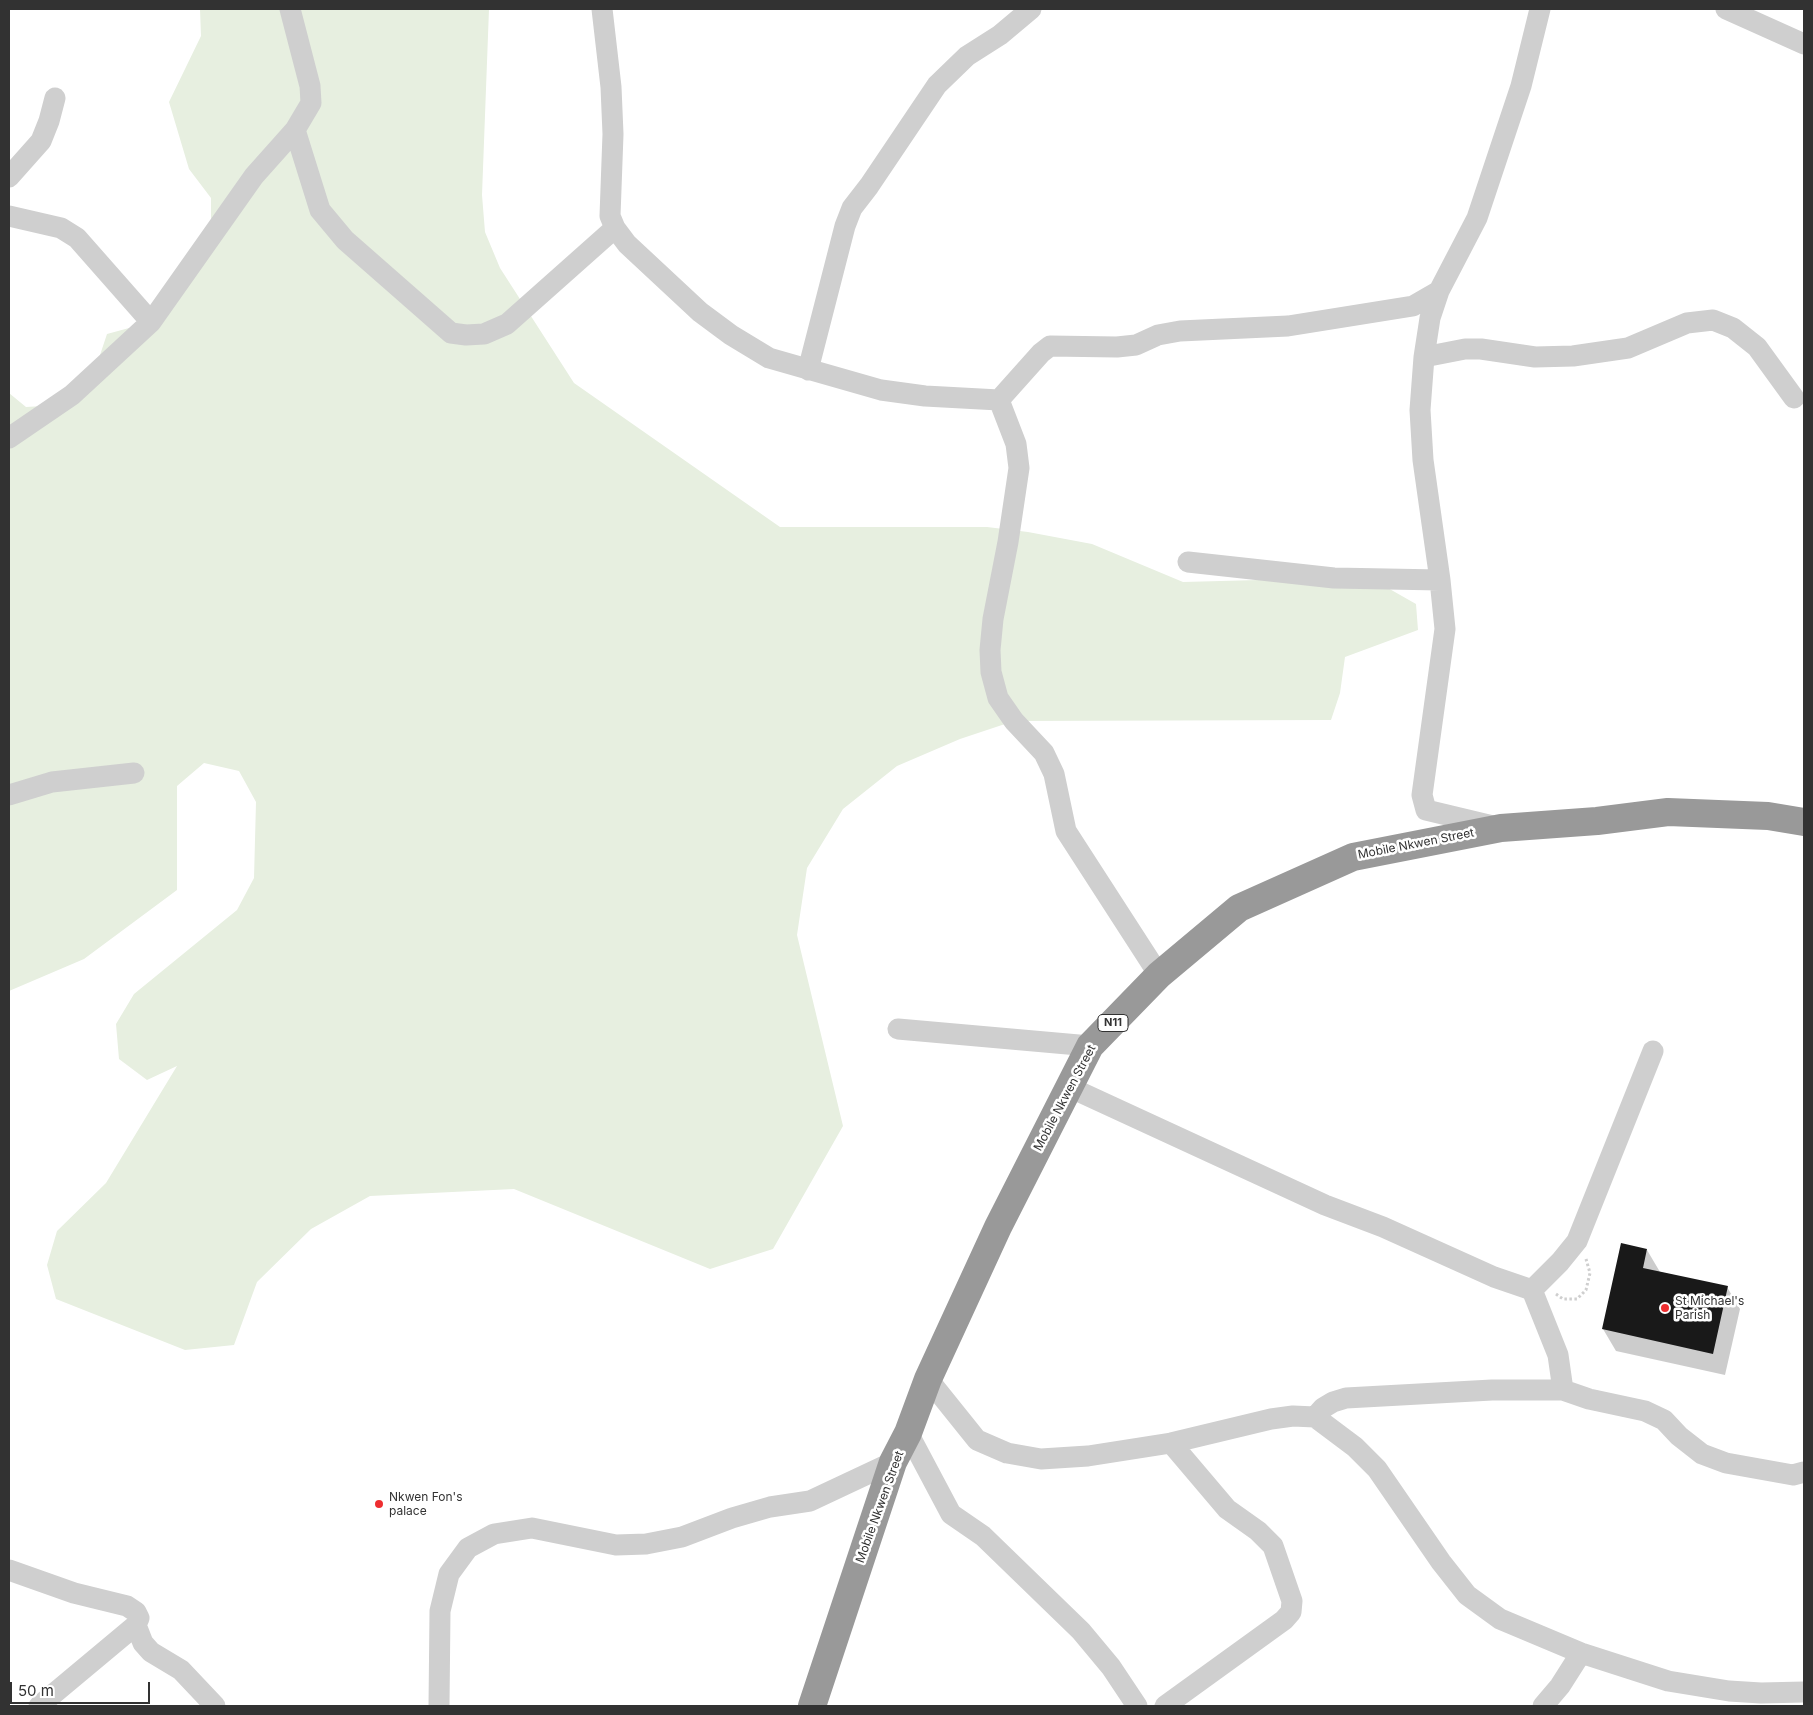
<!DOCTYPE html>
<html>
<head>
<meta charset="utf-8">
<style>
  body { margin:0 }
  #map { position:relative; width:1813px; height:1715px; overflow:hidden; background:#fff; font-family:Inter,sans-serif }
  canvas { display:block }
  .frame { position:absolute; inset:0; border:10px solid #323232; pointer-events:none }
  .scale { position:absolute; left:10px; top:1682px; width:140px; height:22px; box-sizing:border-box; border:2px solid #323232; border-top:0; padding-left:6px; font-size:15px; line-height:18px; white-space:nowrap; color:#323232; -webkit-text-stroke:4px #fff; paint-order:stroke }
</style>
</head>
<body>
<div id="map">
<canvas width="1813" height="1715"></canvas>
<div class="frame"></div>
<div class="scale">50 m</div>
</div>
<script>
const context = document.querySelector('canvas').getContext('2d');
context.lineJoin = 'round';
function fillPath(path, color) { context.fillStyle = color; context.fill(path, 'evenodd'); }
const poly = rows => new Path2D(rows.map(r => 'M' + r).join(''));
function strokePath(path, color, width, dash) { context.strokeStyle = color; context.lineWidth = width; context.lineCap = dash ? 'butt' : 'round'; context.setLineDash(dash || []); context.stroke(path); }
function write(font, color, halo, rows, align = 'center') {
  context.font = font + ' Inter,sans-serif'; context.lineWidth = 5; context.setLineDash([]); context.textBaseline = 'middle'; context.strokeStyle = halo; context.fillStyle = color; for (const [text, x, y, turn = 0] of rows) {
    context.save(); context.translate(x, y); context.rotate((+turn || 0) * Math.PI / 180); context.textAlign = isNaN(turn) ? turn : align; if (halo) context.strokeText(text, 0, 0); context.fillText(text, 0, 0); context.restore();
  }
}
const green = poly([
  [200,9,489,9,482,195,485,232,500,268,574,383,780,527,987,527,1028,532,1092,544,1183,582,1334,578,1372,579,1416,604,1418,630,1345,657,1340,693,1331,720,1014,721,960,739,897,766,843,809,807,868,797,935,843,1126,773,1249,710,1269,514,1189,370,1196,311,1229,257,1282,234,1345,185,1350,56,1299,47,1265,57,1231,106,1183,177,1066,147,1080,119,1059,116,1024,134,994,237,910,254,878,256,802,239,771,204,763,177,786,177,890,84,959,9,991,9,393,26,407,59,405,96,367,107,334,151,322,211,237,211,198,189,169,169,102,201,36]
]);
const shadow = poly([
  [1647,1250,1660,1272,1727,1287,1740,1309,1725,1375,1616,1351,1603,1329]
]);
const building = poly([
  [1621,1243,1647,1249,1643,1268,1728,1286,1713,1354,1602,1329]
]);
const path = poly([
  [1556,1294,1563,1299,1577,1299,1586,1290,1590,1273,1586,1259]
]);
const minor = poly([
  [602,9,611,87,613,134,610,216,615,228,627,244,700,312,731,335,769,358,881,390,925,396,999,400],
  [1726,9,1804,44],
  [295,130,320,210,345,240,451,333,466,335,484,334,507,324,615,228],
  [9,177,41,141,49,121,55,98],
  [9,216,61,228,77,238,151,322],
  [1424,357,1465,349,1481,349,1535,357,1573,356,1628,348,1687,323,1713,320,1733,328,1757,347,1794,398],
  [808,370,845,226,852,208,869,186,937,85,967,56,1000,35,1031,9],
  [999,400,1016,444,1019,468,1008,542,993,619,990,650,991,672,998,698,1014,721,1044,753,1054,774,1066,831,1159,975],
  [999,400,1041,353,1050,346,1117,347,1136,345,1158,335,1180,331,1288,326,1413,306,1439,291],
  [9,438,72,395,151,322,254,176,295,130,311,103,310,86,290,9],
  [1188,562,1334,578,1440,580],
  [9,795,52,782,134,773],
  [1497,827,1426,810,1422,795,1445,629,1440,580,1423,460,1420,410,1424,357,1430,318,1439,291,1477,218,1521,86,1540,9],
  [898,1029,1090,1046],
  [1069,1087,1325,1205,1383,1227,1494,1277,1532,1290,1560,1262,1577,1241,1653,1051],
  [1532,1290,1558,1355,1563,1390],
  [928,1379,977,1440,1007,1453,1041,1459,1088,1456,1171,1443,1271,1419,1293,1416,1315,1417,1355,1447,1377,1469,1441,1562,1467,1595,1500,1619,1581,1653,1668,1681,1729,1691,1761,1693,1804,1692],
  [1315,1417,1323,1408,1333,1402,1346,1398,1492,1390,1563,1390,1589,1399,1645,1411,1664,1420,1679,1436,1702,1454,1726,1463,1793,1475,1804,1472],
  [908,1433,951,1514,983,1536,1081,1631,1111,1667,1137,1706],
  [9,1570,74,1593,127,1606,136,1612,139,1618,136,1625,39,1706],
  [136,1625,143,1643,151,1652,181,1670,215,1706],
  [439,1706,440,1611,449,1574,468,1548,494,1534,532,1528,616,1545,646,1544,682,1537,732,1518,770,1507,810,1501,893,1462],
  [1165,1706,1284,1620,1291,1612,1292,1601,1273,1546,1258,1531,1227,1509,1171,1443],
  [1543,1706,1560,1686,1581,1653]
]);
const highway = poly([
  [812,1706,893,1462,908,1433,928,1379,998,1227,1090,1046,1159,975,1239,908,1353,857,1501,828,1597,821,1668,812,1768,816,1804,822]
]);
const markers = [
  [1665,1308,5,"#ee2e30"],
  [379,1504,5,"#ee2e30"]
];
const shields = [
  [1113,1023,30]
];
const shieldNames = [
  ["N11",1113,1023]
];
const streetNames = [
  ["Mobile Nkwen Street",1416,844,-11],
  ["Mobile Nkwen Street",1065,1098,-62],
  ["Mobile Nkwen Street",880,1507,-70]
];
const poiNames = [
  ["St Michael's",1675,1301],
  ["Parish",1675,1315],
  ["Nkwen Fon's",389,1497],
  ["palace",389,1511]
];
fillPath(green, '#e7efe0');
fillPath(shadow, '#0003');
fillPath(building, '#191919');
strokePath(path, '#cfcfcf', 3, [2.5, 2.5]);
strokePath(minor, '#cfcfcf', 21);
strokePath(highway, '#999', 28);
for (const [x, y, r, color] of markers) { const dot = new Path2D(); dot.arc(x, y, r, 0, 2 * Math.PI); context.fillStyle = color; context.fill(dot); strokePath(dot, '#fff', 2); }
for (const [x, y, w] of shields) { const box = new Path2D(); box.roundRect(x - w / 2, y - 8.5, w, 17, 4); context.fillStyle = '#fff'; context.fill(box); strokePath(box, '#323232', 1); }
write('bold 11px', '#323232', null, shieldNames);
write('12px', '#323232', '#fff', streetNames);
write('12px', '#323232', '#fff', poiNames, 'left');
</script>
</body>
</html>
